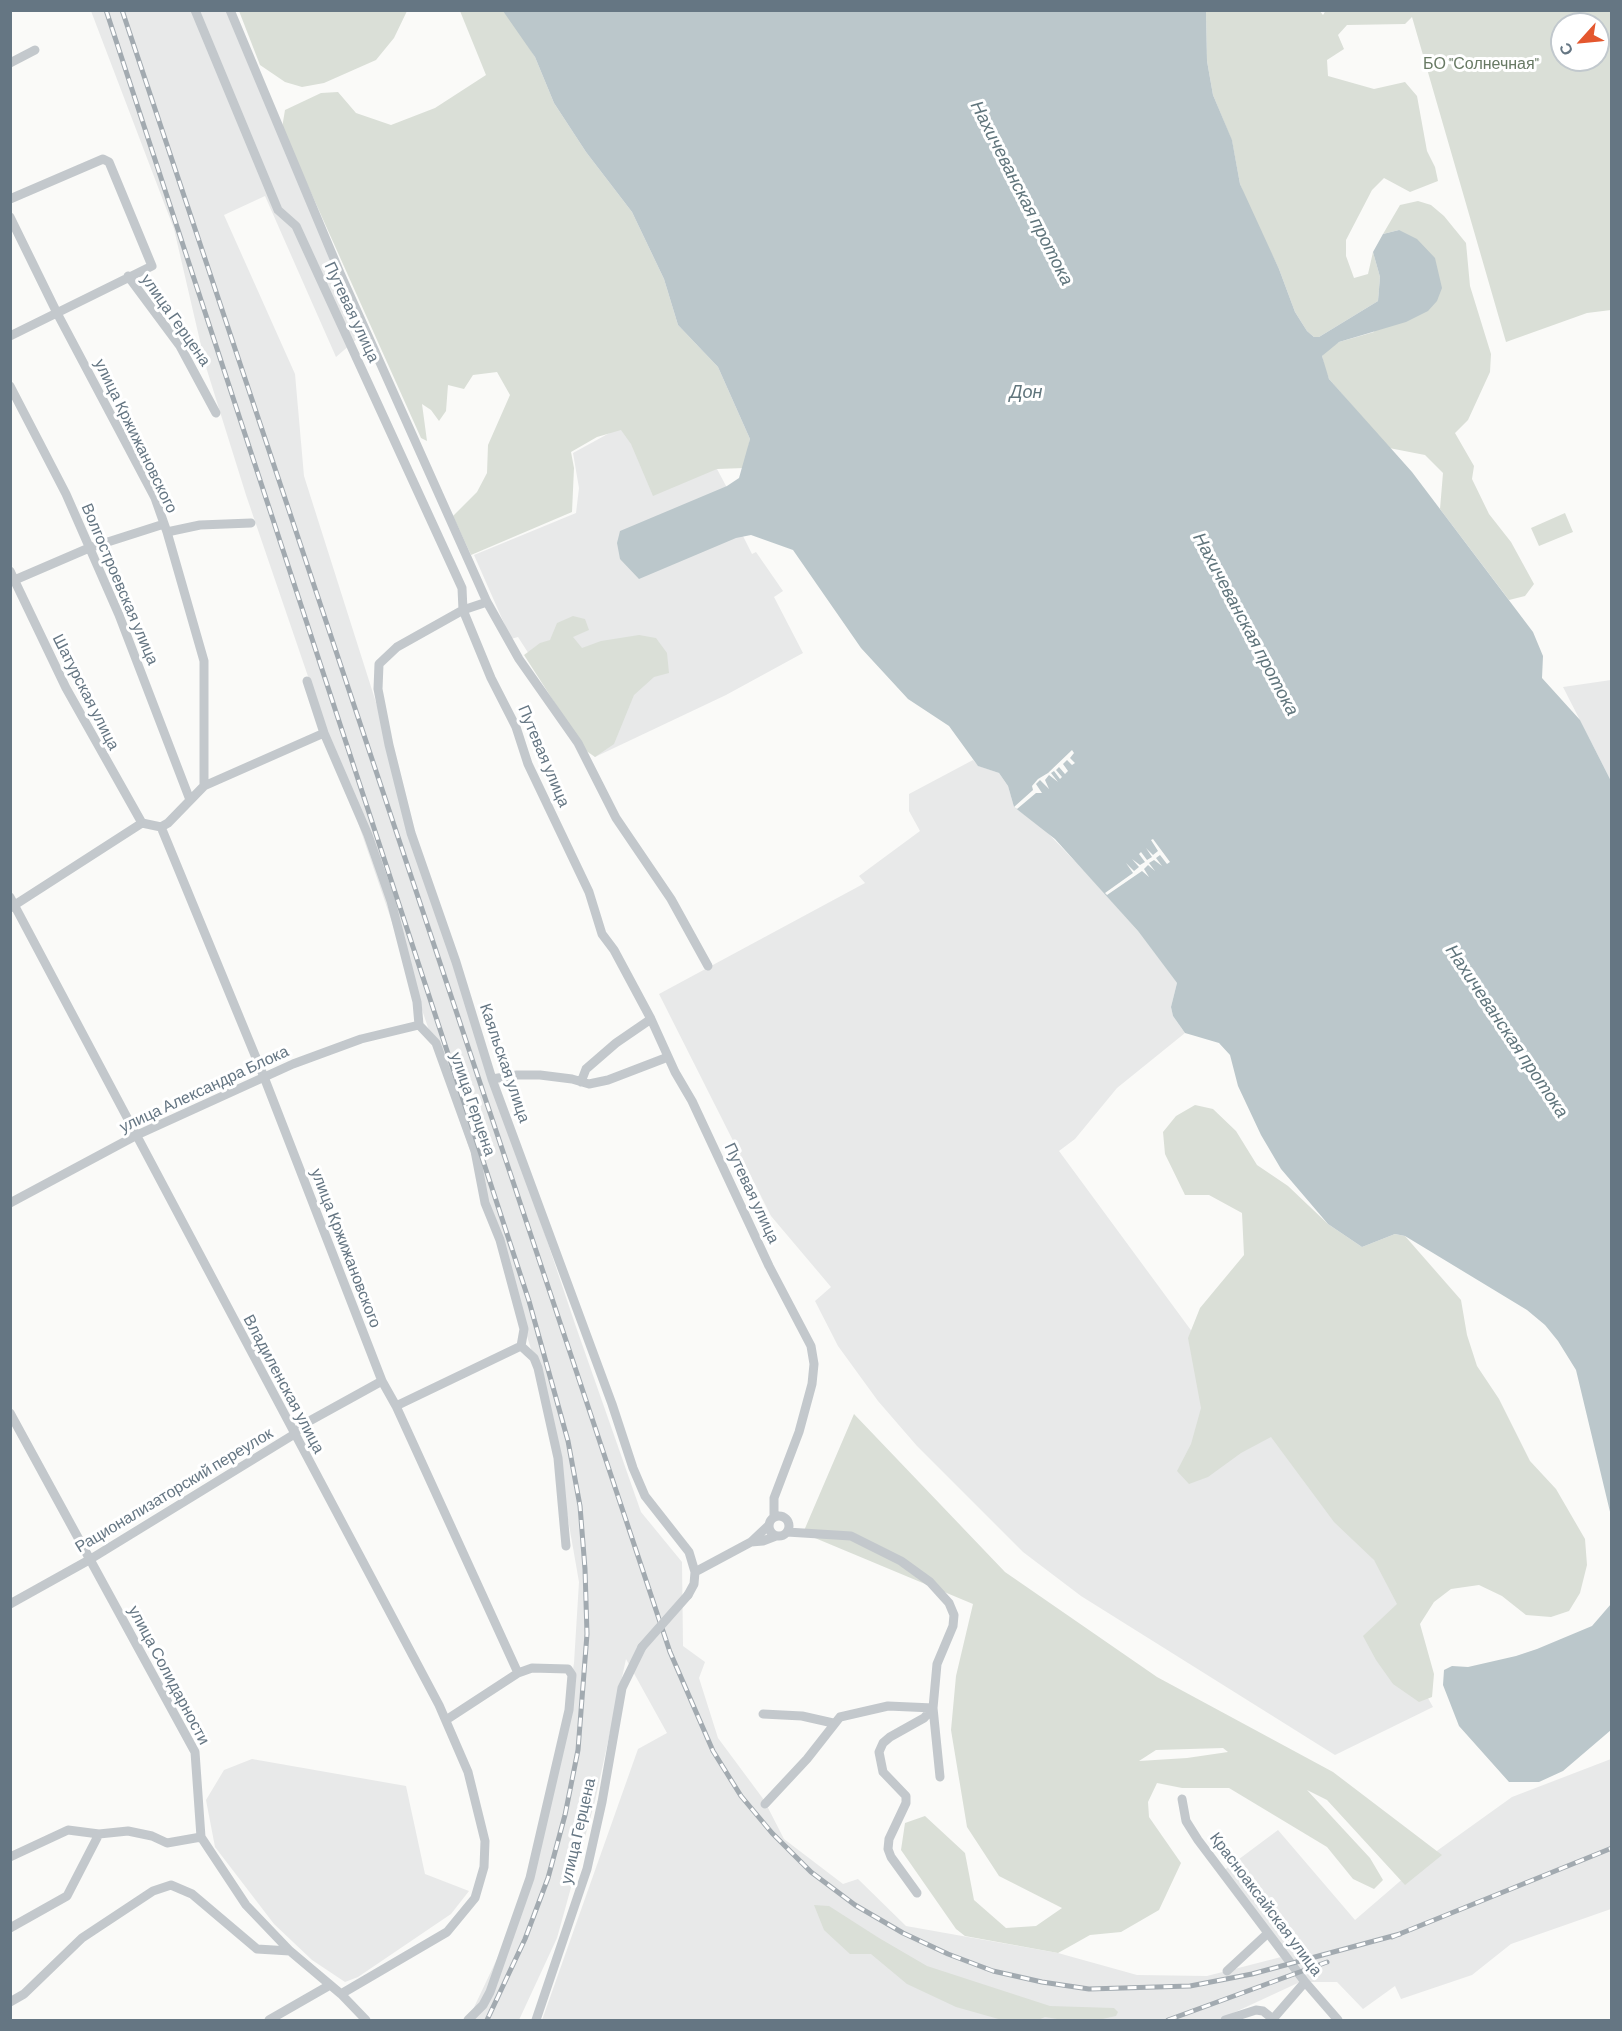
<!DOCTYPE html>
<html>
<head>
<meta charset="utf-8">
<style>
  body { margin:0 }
  #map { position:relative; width:1622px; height:2031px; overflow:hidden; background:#fafaf8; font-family:Barlow,sans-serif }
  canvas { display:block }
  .frame { position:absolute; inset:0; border:12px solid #657683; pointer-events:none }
  .north { position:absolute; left:1550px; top:12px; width:60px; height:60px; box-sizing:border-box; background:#fff; border:2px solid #c1c8cd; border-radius:50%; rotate:243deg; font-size:16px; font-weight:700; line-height:24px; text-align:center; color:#657683 }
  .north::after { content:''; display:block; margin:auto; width:21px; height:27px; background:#e4572e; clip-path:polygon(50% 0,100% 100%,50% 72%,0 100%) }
</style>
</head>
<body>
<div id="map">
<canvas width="1622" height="2031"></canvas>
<div class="frame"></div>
<div class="north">С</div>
</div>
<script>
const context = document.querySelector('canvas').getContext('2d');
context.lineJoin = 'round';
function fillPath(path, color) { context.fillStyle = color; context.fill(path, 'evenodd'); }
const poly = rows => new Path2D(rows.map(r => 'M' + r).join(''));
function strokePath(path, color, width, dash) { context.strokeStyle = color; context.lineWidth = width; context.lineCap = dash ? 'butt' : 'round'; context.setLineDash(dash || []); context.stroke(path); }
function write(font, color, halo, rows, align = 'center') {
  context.font = font + ' Barlow,sans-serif'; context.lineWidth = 6; context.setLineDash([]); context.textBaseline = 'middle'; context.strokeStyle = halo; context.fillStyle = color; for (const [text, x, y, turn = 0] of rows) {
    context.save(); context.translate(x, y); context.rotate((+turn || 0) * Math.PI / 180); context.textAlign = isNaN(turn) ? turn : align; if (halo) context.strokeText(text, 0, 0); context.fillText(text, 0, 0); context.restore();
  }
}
const built = poly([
  [91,11,230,11,365,332,336,357,265,196,224,215,295,374,304,476,379,712,431,895,575,1324,641,1512,682,1562,683,1646,705,1662,699,1678,718,1738,764,1800,784,1839,843,1884,858,1879,906,1926,1058,1953,1137,1975,1207,1976,1289,1955,1219,1874,1278,1830,1355,1920,1427,1858,1512,1797,1611,1759,1611,1909,1511,1944,1472,1975,1401,1999,1395,1986,1363,2009,1337,1982,1300,1982,1218,2020,542,2020,638,1749,667,1733,626,1659,595,1801,557,1938,519,2020,468,2020,513,1925,554,1790,574,1663,579,1582,548,1405,473,1159,246,495,206,367,174,229],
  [708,379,729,452,717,469,750,531,743,536,752,554,756,552,783,591,774,597,803,653,726,695,595,757,518,637,511,639,474,555,576,513,579,488,573,453],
  [1611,680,1611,781,1563,687],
  [973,760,979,766,999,773,1008,786,1014,807,1044,829,1091,878,1138,931,1177,983,1171,1007,1173,1016,1185,1033,1117,1088,1075,1139,1059,1151,1260,1424,1270,1420,1413,1612,1389,1629,1433,1707,1335,1755,1081,1596,1023,1552,917,1446,878,1401,838,1346,815,1301,831,1287,771,1216,659,994,865,883,859,876,920,831,909,811,909,794],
  [252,1759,406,1786,425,1874,469,1891,451,1914,358,1977,345,1982,312,1960,274,1924,215,1847,206,1800,224,1770]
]);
const green = poly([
  [1319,10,1323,15,1326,10,1611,11,1611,310,1587,313,1506,342,1412,17,1405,24,1347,25,1338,35,1344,49,1327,60,1328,76,1374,89,1405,82,1417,96,1427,151,1435,167,1438,181,1410,192,1384,178,1372,190,1346,240,1346,256,1354,278,1368,274,1373,252,1380,277,1378,301,1319,337,1314,337,1307,331,1295,312,1279,269,1249,208,1240,184,1232,141,1213,95,1207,61,1206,11],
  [1562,24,1598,24,1598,60,1562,60],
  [239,11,407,11,394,38,376,60,324,83,302,87,285,82,260,65],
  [460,11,503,11,515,24,535,57,554,103,586,152,632,212,664,279,678,325,718,367,750,439,744,468,717,469,653,496,631,444,621,430,597,437,571,452,574,468,572,512,471,555,453,516,477,492,487,473,488,445,510,395,497,372,473,375,464,389,448,385,446,411,439,421,431,410,422,404,427,441,421,438,282,128,285,110,321,93,338,92,356,113,391,125,435,108,486,75],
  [1418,201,1431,205,1444,216,1466,243,1470,286,1491,354,1490,372,1468,420,1455,433,1474,466,1472,479,1489,514,1511,542,1534,584,1525,596,1509,600,1440,509,1443,473,1425,455,1389,448,1329,379,1325,369,1322,356,1327,349,1339,342,1374,332,1399,230,1383,234,1400,205],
  [1565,513,1573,532,1539,546,1531,528],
  [573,616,585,619,589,630,573,637,582,648,601,641,639,635,656,638,667,653,669,673,654,677,634,695,614,744,595,757,585,750,524,655,540,643,550,640,557,623],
  [1195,1105,1213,1109,1236,1131,1257,1165,1288,1186,1328,1224,1362,1247,1395,1234,1405,1236,1461,1300,1467,1335,1477,1366,1499,1399,1530,1461,1556,1489,1585,1539,1587,1565,1580,1593,1569,1611,1551,1617,1526,1615,1502,1596,1479,1585,1451,1589,1434,1602,1420,1624,1434,1674,1432,1697,1419,1702,1393,1684,1376,1660,1363,1636,1397,1604,1374,1560,1334,1522,1271,1437,1241,1453,1208,1477,1189,1484,1177,1471,1191,1444,1201,1408,1188,1338,1200,1308,1244,1255,1242,1213,1209,1195,1185,1195,1165,1154,1163,1132,1176,1116],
  [854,1414,1005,1572,1157,1677,1333,1772,1442,1855,1405,1885,1327,1800,1307,1790,1370,1858,1383,1880,1374,1889,1353,1879,1327,1847,1229,1788,1182,1788,1157,1783,1148,1802,1149,1817,1181,1863,1159,1910,1121,1932,1090,1935,1058,1953,965,1936,956,1929,901,1850,905,1823,925,1816,965,1853,974,1900,1006,1928,1036,1926,1062,1908,999,1876,967,1827,951,1730,956,1676,973,1604,803,1533],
  [1223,1748,1228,1752,1187,1758,1139,1761,1156,1750],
  [814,1905,829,1906,879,1938,927,1966,1050,2006,1114,2008,1118,2012,1116,2016,1098,2020,1063,2020,1045,2017,1038,2020,1002,2020,956,2007,907,1984,871,1954,850,1954,824,1930]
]);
const water = poly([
  [503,11,1206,11,1207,61,1213,95,1232,140,1240,184,1279,269,1295,312,1307,331,1314,337,1319,337,1378,301,1380,277,1373,252,1383,234,1399,230,1417,239,1435,258,1442,288,1437,301,1428,311,1406,322,1339,342,1322,356,1329,379,1412,472,1533,632,1543,656,1542,678,1580,720,1611,781,1611,1516,1576,1370,1558,1341,1545,1325,1527,1310,1405,1236,1395,1234,1362,1247,1328,1224,1281,1169,1261,1135,1238,1086,1230,1055,1219,1043,1185,1033,1173,1016,1171,1007,1177,983,1138,931,1055,839,1014,807,1008,786,999,773,978,766,949,726,908,699,861,648,793,550,751,535,736,538,639,579,620,559,617,543,620,531,727,486,739,478,750,439,718,367,678,325,664,279,632,212,586,152,554,103,535,57],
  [1611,1604,1611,1730,1563,1771,1539,1782,1509,1782,1459,1726,1443,1685,1444,1670,1452,1666,1468,1667,1516,1656,1537,1649,1592,1626]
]);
const pier = poly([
  [1072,750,1074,753,1070,758,1075,763,1072,765,1067,760,1063,764,1068,771,1065,774,1059,767,1056,770,1062,777,1060,779,1054,771,1051,773,1058,782,1049,775,1045,780,1049,789,1040,780,1036,784,1042,793,1036,793,1017,809,1014,807,1033,790,1032,786,1038,779,1048,773],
  [1153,839,1170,862,1167,864,1160,855,1156,858,1162,866,1154,860,1149,863,1155,871,1148,865,1144,869,1149,877,1142,871,1107,895,1105,893,1133,873,1126,863,1134,871,1139,867,1132,859,1140,865,1145,862,1139,854,1141,852,1147,860,1152,857,1146,848,1153,855,1158,851,1151,840]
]);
const street = poly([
  [195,10,278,210,296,226,462,588,463,610,491,678,516,727,528,764,589,892,602,934,614,950,651,1019,675,1072,692,1101,769,1266,811,1346,814,1364,812,1384,799,1432,774,1498,774,1517],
  [230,10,340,273,487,602,519,659,578,743,616,818,671,899,708,966],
  [10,63,35,50],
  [10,199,103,159,109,162,152,266,10,336],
  [10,217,57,313,155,498,167,532,204,661,204,786],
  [128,276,180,346,216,413],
  [10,386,66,494,119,615,190,800],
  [167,532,200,525,251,523],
  [10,571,66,688,142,823],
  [10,582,89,548,164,524],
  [487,602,463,610,397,647,379,664,378,689,389,745,411,833,456,962,492,1079,612,1404,633,1468,645,1496,689,1552,695,1572],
  [307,681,324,733,368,835,391,901,417,1002,419,1025,436,1043,475,1151,485,1203,500,1240,524,1329,521,1346,534,1358,538,1368,558,1458,566,1546],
  [161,827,264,1077,382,1381,396,1406,518,1673],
  [10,897,439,1705,468,1772,485,1841,484,1867,475,1898,447,1932,341,1994],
  [10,908,142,823,161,827,168,823,204,786,324,733],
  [492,1079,517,1075,540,1075,572,1079,589,1084,608,1080,668,1057],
  [581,1082,586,1069,616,1043,651,1019],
  [10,1203,137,1135,293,1064,361,1039,419,1025],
  [396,1406,521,1346],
  [10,1413,195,1752,201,1837,246,1905,290,1951,341,1994,366,2020],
  '769 1526a10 10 0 1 1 20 0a10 10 0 1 1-20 0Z',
  [787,1532,851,1536,901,1561,930,1582,949,1603,954,1615,953,1626,937,1664,933,1708,940,1777],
  [751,1542,768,1526],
  [688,1595,694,1584,695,1572,751,1542,763,1541,776,1536],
  [10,1604,89,1560,293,1435,304,1424,382,1381],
  [763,1714,802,1716,833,1723],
  [446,1720,518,1673,532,1668,568,1669,572,1675,569,1710,530,1878,490,1992,483,2005,468,2020],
  [1182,1799,1186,1821,1198,1840,1305,1982,1338,2020],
  [765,1804,807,1759,840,1717,888,1706,933,1708],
  [10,1857,68,1830,99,1834,128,1831,152,1836,167,1843,201,1837],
  [917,1893,891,1857,888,1849,889,1839,906,1803,906,1796,883,1772,879,1752,883,1743,890,1737,924,1718,933,1708],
  [10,1928,67,1896,99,1834],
  [1227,1971,1268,1933],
  [10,2002,24,1994,82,1938,153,1891,171,1885,192,1894,257,1949,290,1951],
  [269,2020,330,1985],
  [536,2020,587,1869,602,1802,622,1688,642,1647],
  [1225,2020,1256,2010,1263,2011,1273,2019],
  [1272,2020,1305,1982]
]);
const rail = poly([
  [106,10,529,1301,568,1441,580,1506,585,1569,587,1634,578,1750,565,1815,548,1878,525,1939,487,2020],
  [122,10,670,1652,713,1751,741,1796,772,1833,811,1872,855,1905,903,1933,948,1954,993,1971,1042,1982,1089,1989,1190,1986,1252,1974,1400,1934],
  [1392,1937,1612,1848],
  [1168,2020,1327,1962]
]);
const streetBridge = poly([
  [642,1647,688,1595]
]);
const parkNames = [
  ["БО \"Солнечная\"",1481,64]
];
const streetNames = [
  ["Путевая улица",352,312,65],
  ["улица Герцена",176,320,55],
  ["улица Кржижановского",136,436,64],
  ["Волгостроевская улица",120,584,67],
  ["Шатурская улица",86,692,63],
  ["Путевая улица",544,756,67],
  ["Каяльская улица",505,1063,71],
  ["улица Александра Блока",204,1089,-25],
  ["улица Герцена",473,1104,71],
  ["Путевая улица",752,1193,65],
  ["улица Кржижановского",346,1248,69],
  ["Владиленская улица",284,1384,62],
  ["Рационализаторский переулок",174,1490,-31],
  ["улица Солидарности",169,1675,62],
  ["улица Герцена",578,1831,-77],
  ["Красноаксайская улица",1266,1904,53]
];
const waterNames = [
  ["Нахичеванская протока",1022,193,63],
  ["Дон",1026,392],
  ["Нахичеванская протока",1246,624,62],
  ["Нахичеванская протока",1507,1031,56]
];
fillPath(built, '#e8e9e9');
fillPath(green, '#dadfd7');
fillPath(water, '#bbc7cb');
fillPath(pier, '#fafaf8');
strokePath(street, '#c3c8cc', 9);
strokePath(rail, '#a2aab0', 5);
strokePath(rail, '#fff', 3, [9]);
strokePath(streetBridge, '#c3c8cc', 9);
write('16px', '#687a64', '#fff', parkNames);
write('16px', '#657683', '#fff', streetNames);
write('italic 18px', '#60757c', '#fff', waterNames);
</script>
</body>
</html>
